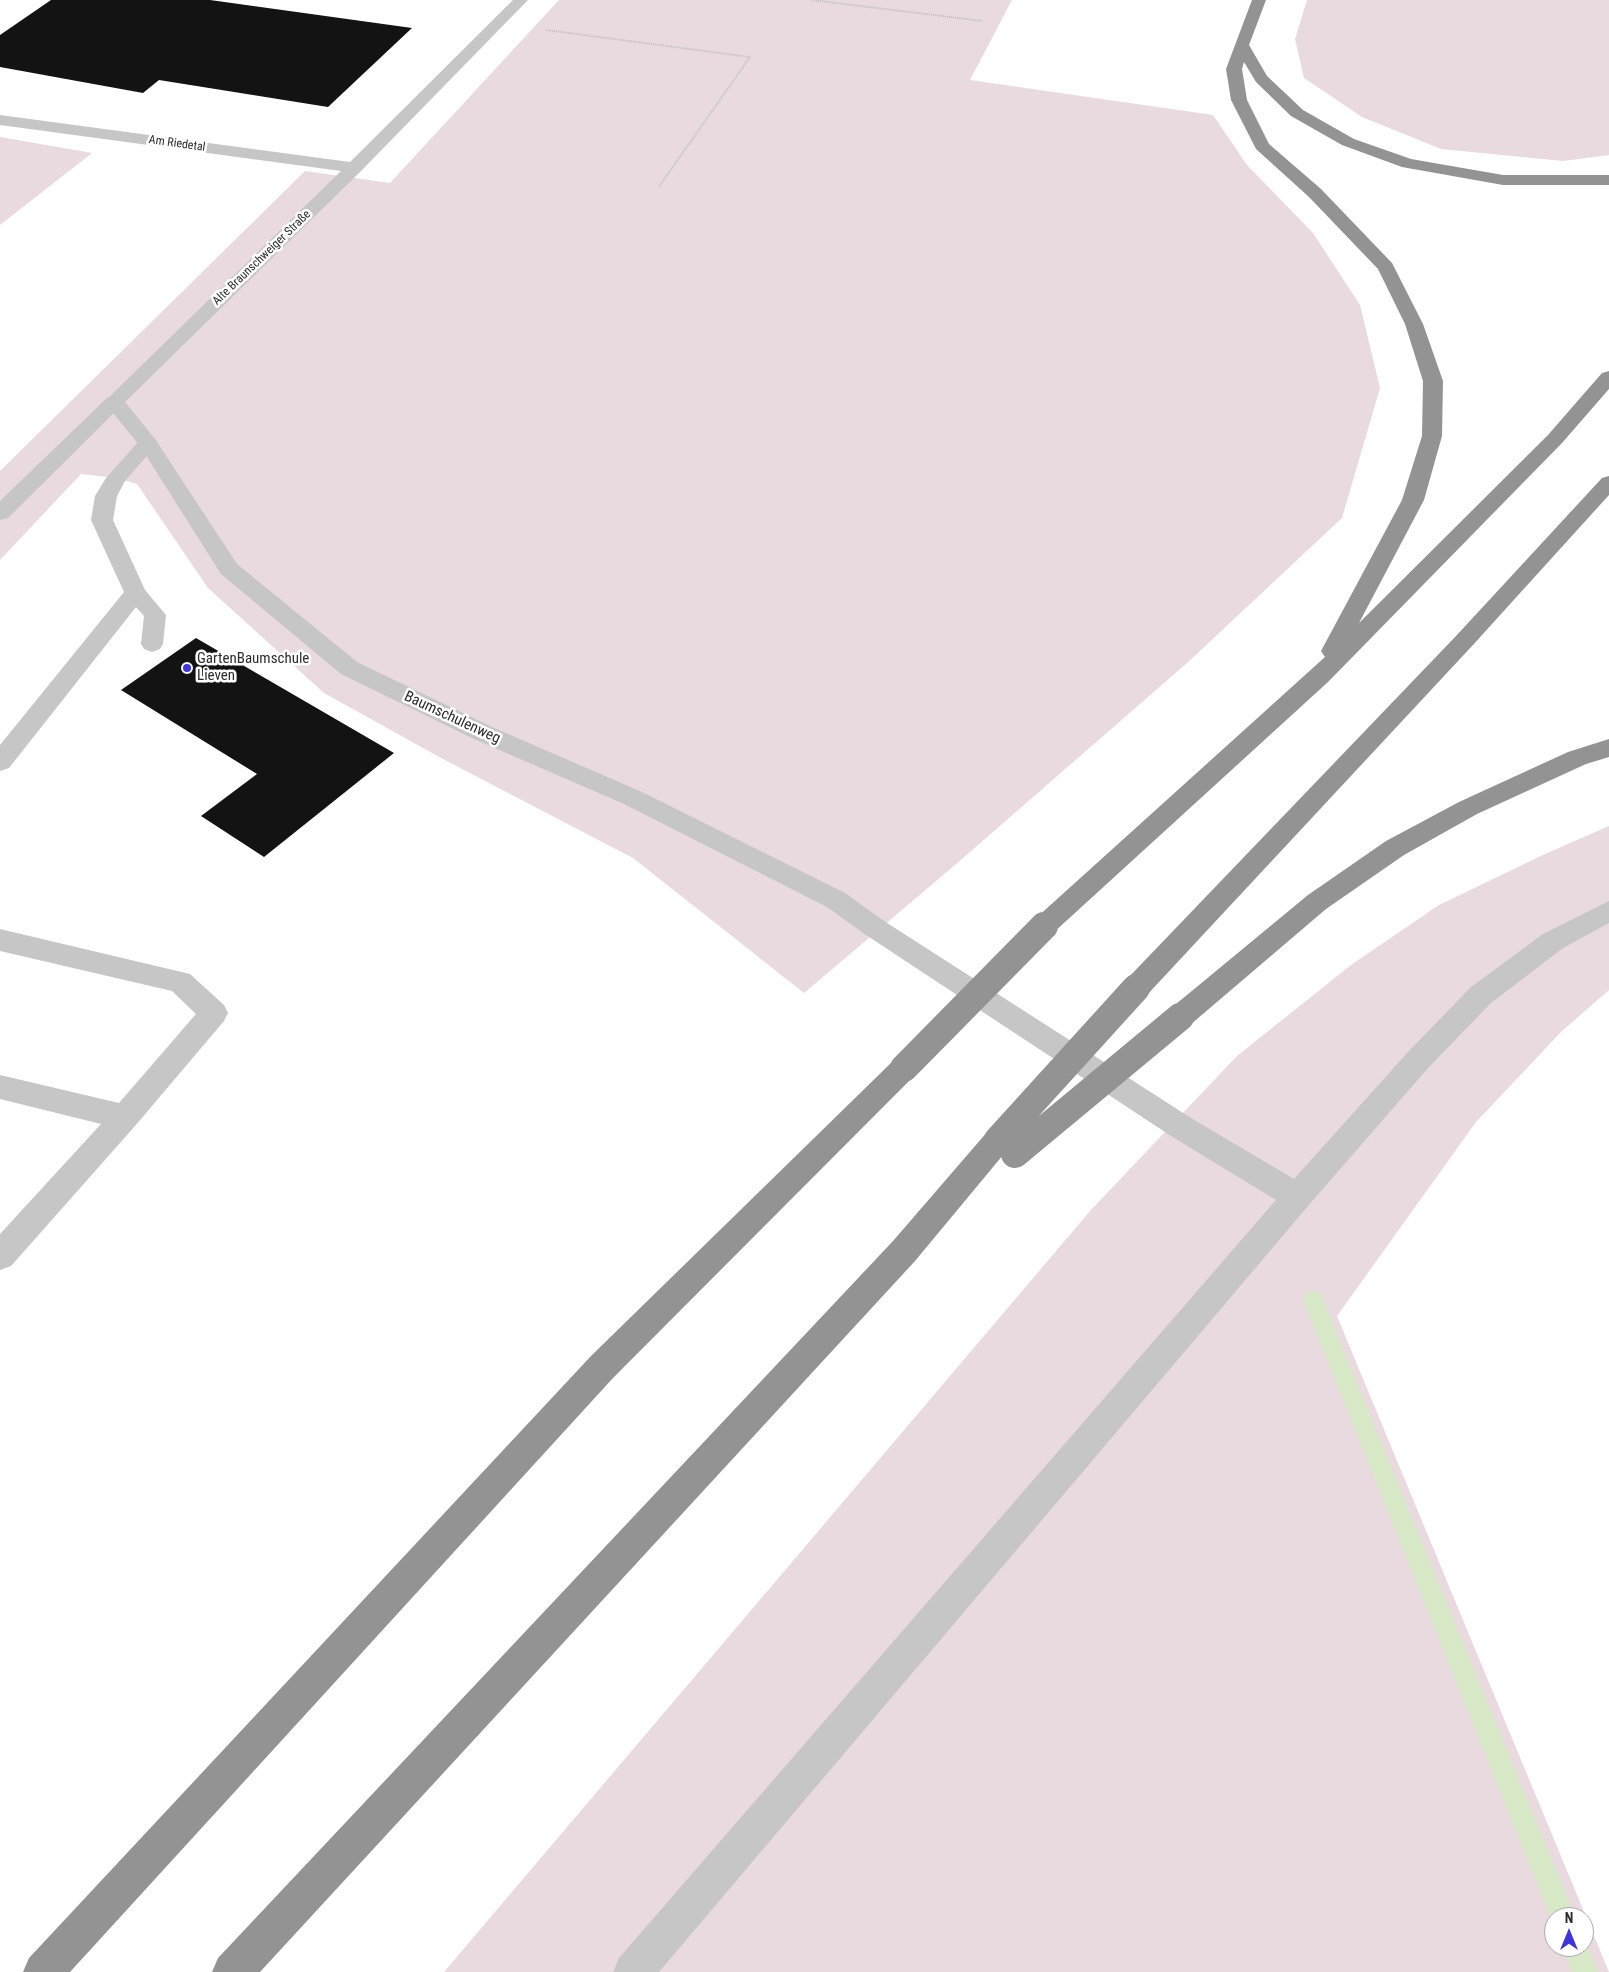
<!DOCTYPE html>
<html>
<head>
<meta charset="utf-8">
<style>
  body { margin:0 }
  #map { position:relative; width:1609px; height:1972px; overflow:hidden; background:#fff; font-family:"Roboto Condensed",sans-serif }
  canvas { display:block }
  .north { position:absolute; left:1544px; top:1907px; width:50px; height:50px; box-sizing:border-box; background:#fff; border:1px solid #ababab; border-radius:50%; rotate:0deg; font-size:14px; font-weight:700; line-height:20px; text-align:center; color:#2c2c2c }
  .north::after { content:''; display:block; margin:auto; width:18px; height:22px; background:#3e34de; clip-path:polygon(50% 0,100% 100%,50% 72%,0 100%) }
</style>
</head>
<body>
<div id="map">
<canvas width="1609" height="1972"></canvas>
<div class="north">N</div>
</div>
<script>
const context = document.querySelector('canvas').getContext('2d');
context.lineJoin = 'round';
function fillPath(path, color) { context.fillStyle = color; context.fill(path, 'evenodd'); }
const poly = rows => new Path2D(rows.map(r => 'M' + r).join(''));
function strokePath(path, color, width, dash) { context.strokeStyle = color; context.lineWidth = width; context.lineCap = dash ? 'butt' : 'round'; context.setLineDash(dash || []); context.stroke(path); }
function write(font, color, halo, rows, align = 'center') {
  context.font = font + ' "Roboto Condensed",sans-serif'; context.lineWidth = 5; context.setLineDash([]); context.textBaseline = 'middle'; context.strokeStyle = halo; context.fillStyle = color; for (const [text, x, y, turn = 0] of rows) {
    context.save(); context.translate(x, y); context.rotate((+turn || 0) * Math.PI / 180); context.textAlign = isNaN(turn) ? turn : align; if (halo) context.strokeText(text, 0, 0); context.fillText(text, 0, 0); context.restore();
  }
}
const green = poly([
  [559,0,1012,0,970,80,1213,115,1247,165,1313,233,1360,305,1380,388,1342,518,1187,663,955,865,804,993,633,858,441,758,324,693,208,588,137,484,116,478,81,474,0,560,0,471,305,171,390,183],
  [1307,0,1609,0,1609,155,1563,161,1441,149,1362,117,1304,78,1295,39],
  [0,137,92,153,0,225],
  [1609,826,1609,990,1562,1031,1476,1122,1337,1316,1609,1972,444,1972,1090,1211,1237,1056,1351,965,1439,905,1545,854],
  [1554,1917,1584,1917,1584,1947,1554,1947]
]);
const stream = poly([
  [1313,1291,1320,1293,1323,1300,1575,1917,1554,1917,1554,1926,1303,1300,1306,1293,1313,1291],
  [1584,1938,1588,1947,1598,1972,1572,1972,1562,1947,1584,1947,1584,1938]
]);
const building = poly([
  [51,0,210,0,412,28,328,107,159,80,143,93,0,67,0,35],
  [196,638,394,753,264,857,201,816,257,774,121,690]
]);
const path = poly([
  [812,0,983,21],
  [546,30,750,57,658,188]
]);
const lane = poly([
  [114,396,121,398,124,402,121,406,8,518,0,520,0,501,107,398,114,396],
  [148,437,155,439,158,443,125,481,117,496,113,520,145,590,166,615,163,644,160,649,152,652,144,649,141,644,144,616,136,607,9,768,0,771,0,745,124,592,91,520,95,496,106,478,141,439,148,437],
  [1609,901,1609,923,1563,948,1491,1003,1428,1068,1308,1206,659,1972,613,1972,619,1958,1276,1200,1171,1136,866,935,862,928,866,921,875,918,884,921,1191,1118,1294,1179,1408,1052,1471,987,1543,934,1609,901],
  [0,929,190,974,224,1005,228,1013,224,1021,135,1126,11,1266,0,1270,0,1234,101,1124,0,1099,0,1075,119,1103,196,1014,172,991,0,951,0,929]
]);
const street = poly([
  [513,0,528,0,360,172,125,402,155,439,237,564,357,662,492,727,642,792,845,893,884,921,888,928,884,935,875,938,866,935,827,907,624,804,474,739,341,674,221,574,140,446,104,402,341,171,0,125,0,115,350,162,513,0]
]);
const highway = poly([
  [1252,0,1266,0,1249,45,1267,76,1303,110,1354,139,1411,159,1503,175,1609,175,1609,185,1503,185,1402,167,1342,145,1291,116,1256,82,1244,62,1242,69,1247,100,1269,144,1321,189,1392,263,1423,324,1443,381,1442,436,1424,500,1359,623,1548,435,1602,373,1609,371,1609,389,1562,443,1328,682,1053,933,1044,936,1035,933,1031,926,1035,919,1325,657,1321,651,1402,500,1422,436,1423,381,1405,324,1378,269,1309,197,1256,149,1231,100,1226,69,1252,0],
  [1609,476,1609,495,1472,646,1146,996,1136,999,1126,996,1122,988,1126,980,1456,636,1602,478,1609,476],
  [1609,739,1609,757,1586,764,1477,814,1404,855,1326,909,1190,1025,1180,1028,1170,1025,1166,1017,1170,1009,1308,895,1386,841,1459,802,1568,752,1609,739],
  [904,1056,914,1060,918,1068,914,1076,613,1378,70,1972,23,1972,29,1958,591,1356,894,1060,904,1056],
  [998,1127,1008,1131,1013,1140,1008,1149,915,1261,260,1972,212,1972,218,1958,893,1241,988,1131,998,1127]
]);
const highwayBridge = poly([
  [904,1068,1044,926],
  [998,1140,1136,988],
  [1015,1154,1180,1017]
]);
const markers = [
  [187,668,5,"#3e34de"]
];
const farStreetnames = [
  ["Am Riedetal",177,144,8],
  ["Alte Braunschweiger Straße",262,258,-44]
];
const poiNames = [
  ["GartenBaumschule",197,659],
  ["Lieven",197,676]
];
const streetNames = [
  ["Baumschulenweg",452,718,25]
];
fillPath(green, '#e9dae0');
fillPath(stream, '#d7e9c6');
fillPath(building, '#131313');
strokePath(path, '#c0c0c0', 2, [1, 1]);
fillPath(lane, '#c6c6c6');
fillPath(street, '#c6c6c6');
fillPath(highway, '#939393');
strokePath(highwayBridge, '#939393', 28);
for (const [x, y, r, color] of markers) { const dot = new Path2D(); dot.arc(x, y, r, 0, 2 * Math.PI); context.fillStyle = color; context.fill(dot); strokePath(dot, '#fff', 2); }
write('12px', '#2c2c2c', '#fff', farStreetnames);
write('15px', '#2c2c2c', '#fff', poiNames, 'left');
write('15px', '#2c2c2c', '#fff', streetNames);
</script>
</body>
</html>
